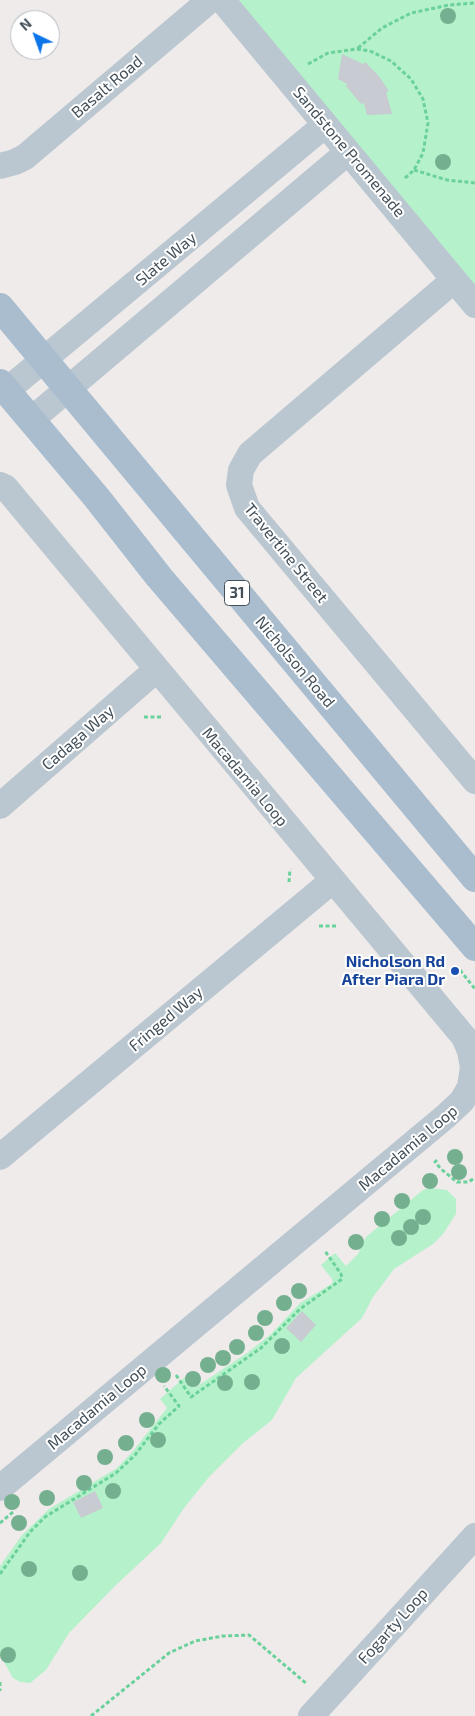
<!DOCTYPE html>
<html>
<head>
<meta charset="utf-8">
<style>
  body { margin:0 }
  #map { position:relative; width:475px; height:1716px; overflow:hidden; background:#efebeb; font-family:"Exo 2",sans-serif }
  canvas { display:block }
  .north { position:absolute; left:10px; top:10px; width:50px; height:50px; box-sizing:border-box; background:#fff; border:1px solid #b4b9bd; border-radius:50%; rotate:318deg; font-size:14px; font-weight:700; line-height:20px; text-align:center; color:#43505a }
  .north::after { content:''; display:block; margin:auto; width:18px; height:22px; background:#0c75e9; clip-path:polygon(50% 0,100% 100%,50% 72%,0 100%) }
</style>
</head>
<body>
<div id="map">
<canvas width="475" height="1716"></canvas>
<div class="north">N</div>
</div>
<script>
const context = document.querySelector('canvas').getContext('2d');
context.lineJoin = 'round';
function fillPath(path, color) { context.fillStyle = color; context.fill(path, 'evenodd'); }
const poly = rows => new Path2D(rows.map(r => 'M' + r).join(''));
function strokePath(path, color, width, dash) { context.strokeStyle = color; context.lineWidth = width; context.lineCap = dash ? 'butt' : 'round'; context.setLineDash(dash || []); context.stroke(path); }
function write(font, color, halo, rows, align = 'center') {
  context.font = font + ' "Exo 2",sans-serif'; context.lineWidth = 4; context.setLineDash([]); context.textBaseline = 'middle'; context.strokeStyle = halo; context.fillStyle = color; for (const [text, x, y, turn = 0] of rows) {
    context.save(); context.translate(x, y); context.rotate((+turn || 0) * Math.PI / 180); context.textAlign = isNaN(turn) ? turn : align; if (halo) context.strokeText(text, 0, 0); context.fillText(text, 0, 0); context.restore();
  }
}
const green = poly([
  [237,0,475,0,475,286],
  [430,1188,447,1190,456,1199,456,1214,443,1234,433,1244,394,1269,373,1297,362,1318,296,1378,272,1420,243,1443,209,1477,184,1508,161,1543,115,1586,69,1633,46,1670,30,1683,20,1682,13,1678,0,1655,0,1566,22,1535,49,1509,117,1468,133,1451,167,1408,160,1399,185,1377,196,1387,247,1353,271,1334,300,1303,333,1283,332,1279,321,1265,335,1253,346,1266,358,1254,366,1237,423,1190]
]);
const building = poly([
  [342,54,363,64,365,62,378,75,389,91,386,92,392,114,367,115,364,103,361,104,346,86,347,84,338,79],
  [302,1311,316,1325,301,1342,286,1328],
  [95,1491,103,1508,81,1518,73,1502]
]);
const path = poly([
  [358,48,382,28,411,13,449,5,475,3],
  [308,64,328,53,357,49,370,51,391,61,411,79,423,99,428,123,423,153,414,170,404,179],
  [414,170,447,180,475,183],
  [144,717,163,717],
  [289,882,290,869],
  [319,926,338,926],
  [460,970,475,989],
  [437,1160,435,1162,441,1169,457,1182,468,1182,475,1178],
  [176,1375,191,1397,261,1348,300,1309,342,1279,341,1274,325,1251],
  [0,1523,13,1512],
  [0,1574,30,1532,45,1517,116,1473,135,1455,159,1424,179,1406,164,1386],
  [0,1682,0,1691],
  [91,1716,169,1653,195,1641,223,1636,249,1635,307,1684]
]);
const minor = poly([
  [222,0,475,305],
  [0,166,15,162,25,157,210,0],
  [454,280,250,454,241,470,239,485,247,508,475,781],
  [6,391,325,125],
  [31,420,348,152],
  [0,485,6,488,464,1037,470,1051,473,1067,470,1087,462,1101,446,1116,0,1488],
  [0,806,156,670],
  [0,1157,332,881],
  [311,1716,475,1536]
]);
const primary = poly([
  [0,307,475,878],
  [0,383,97,498,159,577,475,947]
]);
const trees = [
  [448,16],
  [443,162],
  [455,1157],
  [459,1172],
  [430,1181],
  [402,1201],
  [423,1217],
  [382,1219],
  [411,1227],
  [399,1238],
  [356,1242],
  [299,1291],
  [284,1303],
  [265,1318],
  [256,1333],
  [282,1346],
  [237,1347],
  [223,1358],
  [208,1365],
  [163,1375],
  [193,1379],
  [252,1382],
  [225,1383],
  [147,1420],
  [158,1440],
  [126,1443],
  [105,1457],
  [84,1483],
  [113,1491],
  [47,1498],
  [12,1502],
  [19,1523],
  [29,1569],
  [80,1573],
  [8,1655]
];
const markers = [
  [455,971,5,"#1a4fb4"]
];
const shields = [
  [237,593,25]
];
const shieldNames = [
  ["31",237,593]
];
const streetNames = [
  ["Basalt Road",107,87,-40],
  ["Sandstone Promenade",349,152,50],
  ["Slate Way",166,259,-40],
  ["Travertine Street",286,553,51],
  ["Nicholson Road",295,662,50],
  ["Cadaga Way",78,738,-41],
  ["Macadamia Loop",245,777,50],
  ["Fringed Way",166,1019,-40],
  ["Macadamia Loop",408,1148,-40],
  ["Macadamia Loop",97,1407,-40],
  ["Fogarty Loop",393,1626,-48]
];
const transitNames = [
  ["Nicholson Rd",445,962],
  ["After Piara Dr",445,980]
];
fillPath(green, '#b5f1ca');
fillPath(building, '#c8cbd1');
strokePath(path, '#6bd19a', 3, [4, 2.5]);
strokePath(minor, '#bbc7d0', 26);
strokePath(primary, '#a9bdce', 28);
context.fillStyle = '#74b08f';
for (const [x, y] of trees) { context.beginPath(); context.arc(x, y, 8, 0, 2 * Math.PI); context.fill(); }
for (const [x, y, r, color] of markers) { const dot = new Path2D(); dot.arc(x, y, r, 0, 2 * Math.PI); context.fillStyle = color; context.fill(dot); strokePath(dot, '#fff', 2); }
for (const [x, y, w] of shields) { const box = new Path2D(); box.roundRect(x - w / 2, y - 12.5, w, 25, 4); context.fillStyle = '#fff'; context.fill(box); strokePath(box, '#43505a', 1); }
write('bold 15px', '#43505a', null, shieldNames);
write('16px', '#43505a', '#fff', streetNames);
write('bold 16px', '#164399', '#fff', transitNames, 'right');
</script>
</body>
</html>
